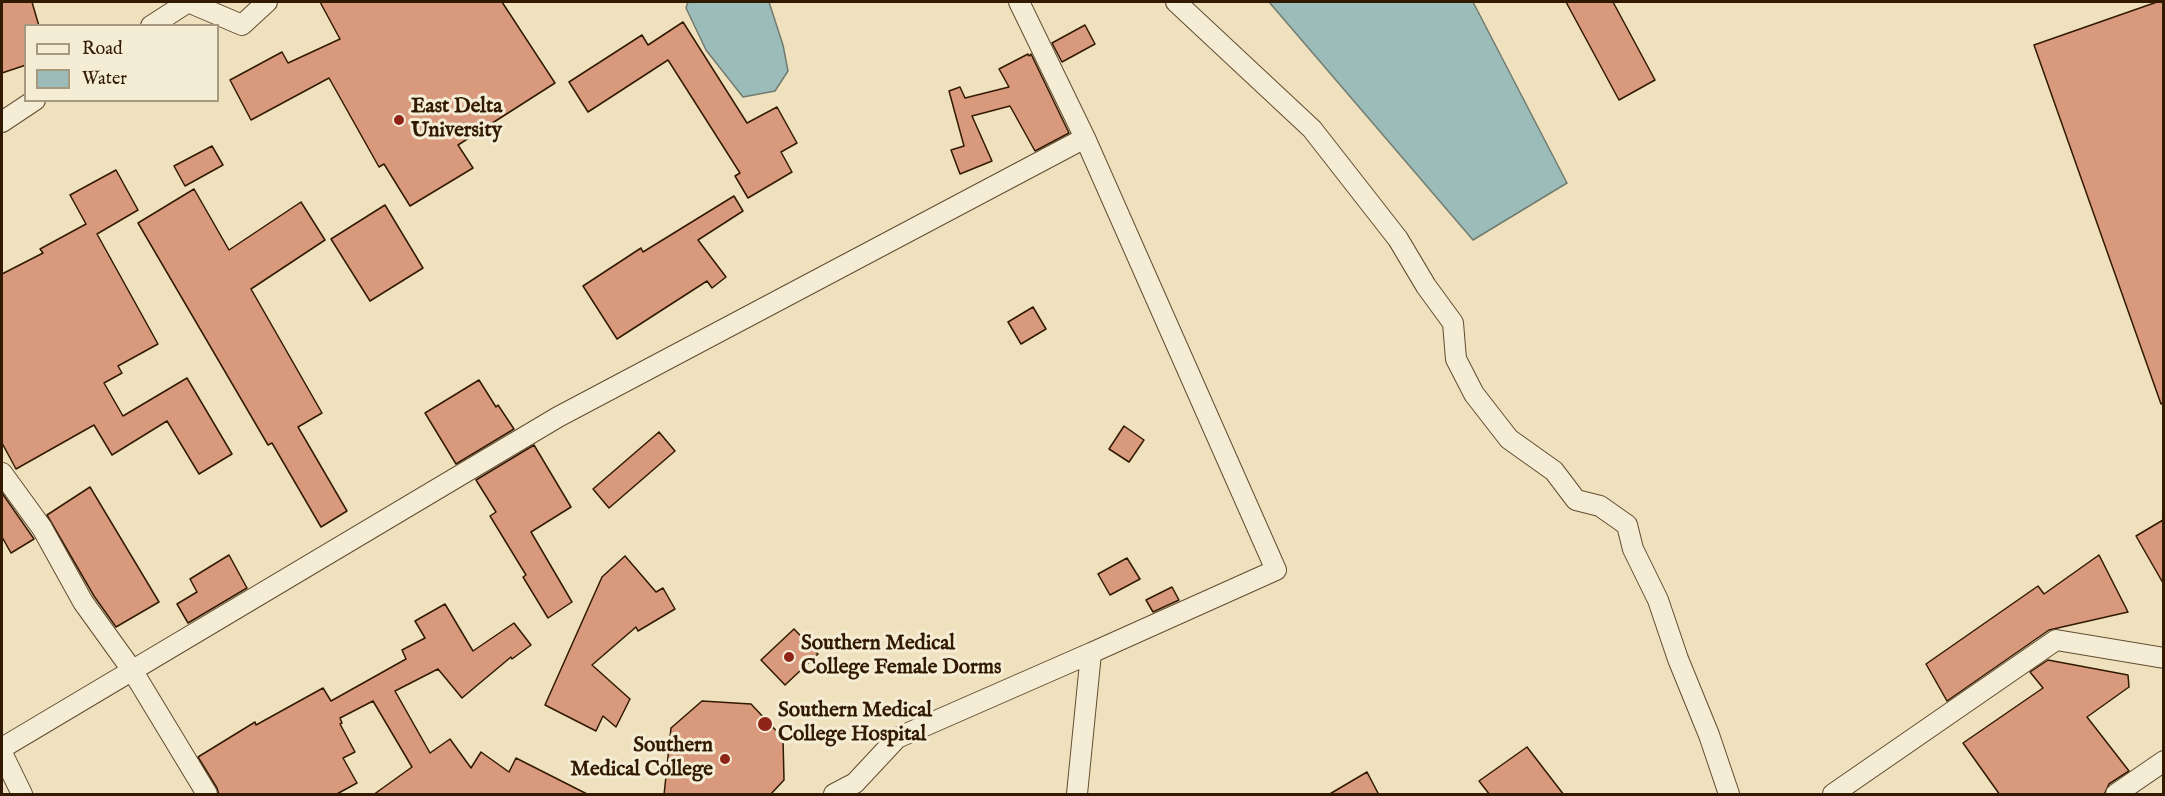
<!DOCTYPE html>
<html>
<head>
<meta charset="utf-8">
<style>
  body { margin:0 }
  #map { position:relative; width:2165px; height:796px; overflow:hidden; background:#f0e1be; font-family:"IM FELL English",serif }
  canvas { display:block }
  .frame { position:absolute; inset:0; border:3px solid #311a00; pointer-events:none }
  .legend { position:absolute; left:24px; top:24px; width:195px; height:78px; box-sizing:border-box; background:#f5ecd5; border:2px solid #a79880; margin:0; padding:8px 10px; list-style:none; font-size:18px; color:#311a00 }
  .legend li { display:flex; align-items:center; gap:12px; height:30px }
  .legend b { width:30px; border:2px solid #a79880 }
</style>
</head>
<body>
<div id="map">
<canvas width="2165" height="796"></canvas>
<div class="frame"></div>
<ul class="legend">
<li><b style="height:8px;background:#f5ecd5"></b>Road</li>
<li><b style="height:16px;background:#9cbcb9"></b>Water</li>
</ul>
</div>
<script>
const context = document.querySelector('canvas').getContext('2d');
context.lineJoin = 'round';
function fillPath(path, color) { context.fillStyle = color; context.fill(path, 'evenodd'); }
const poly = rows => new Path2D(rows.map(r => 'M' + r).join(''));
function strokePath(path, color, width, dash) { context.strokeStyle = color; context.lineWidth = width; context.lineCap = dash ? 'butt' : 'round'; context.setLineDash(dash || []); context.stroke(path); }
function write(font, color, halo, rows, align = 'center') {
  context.font = font + ' "IM FELL English",serif'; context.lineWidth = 6; context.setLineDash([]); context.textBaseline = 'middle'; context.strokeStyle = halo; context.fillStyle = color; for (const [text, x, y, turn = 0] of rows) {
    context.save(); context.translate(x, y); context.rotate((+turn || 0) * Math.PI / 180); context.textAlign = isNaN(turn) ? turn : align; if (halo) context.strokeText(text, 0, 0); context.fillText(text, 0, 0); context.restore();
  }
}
const water = poly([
  [688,2,769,2,783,45,788,71,775,91,743,97,706,50,686,8,688,2],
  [1269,2,1473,2,1567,183,1473,240,1269,2]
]);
const building = poly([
  [2,2,32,2,39,26,26,26,26,65,2,73,2,2],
  [320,2,502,2,555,83,458,145,473,168,410,206,384,164,379,167,329,78,251,120,230,80,282,52,288,63,340,39,320,2],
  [1566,2,1613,2,1655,80,1619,100,1566,2],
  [2157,2,2163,2,2163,403,2161,404,2034,45,2157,2],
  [683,22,747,123,777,107,797,143,781,152,792,172,748,198,735,176,740,173,668,60,588,112,569,82,642,35,648,45,683,22],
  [1085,25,1095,44,1062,62,1052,43,1085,25],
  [1028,54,1029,56,1031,54,1069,133,1035,151,1010,106,972,116,992,161,960,174,951,150,964,146,949,91,960,87,965,98,1009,87,999,69,1028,54],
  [212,146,223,165,185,186,174,166,212,146],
  [116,170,138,210,97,234,158,344,118,366,122,373,104,383,123,416,187,378,232,454,199,474,167,421,112,455,94,425,16,469,2,443,2,274,43,253,40,249,86,224,70,195,116,170],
  [194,189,229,250,301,202,325,240,251,289,322,413,298,427,347,511,321,527,272,443,268,445,138,223,194,189],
  [734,196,743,211,698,240,726,277,712,288,707,281,617,339,583,286,641,248,643,252,734,196],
  [385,205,423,268,370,301,331,239,385,205],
  [1033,307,1046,329,1021,344,1008,322,1033,307],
  [479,380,496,407,498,405,514,429,456,464,425,413,479,380],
  [1124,426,1144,440,1129,462,1109,449,1124,426],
  [659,432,675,451,609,508,593,489,659,432],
  [534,445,571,507,531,532,572,602,548,618,523,577,526,575,490,516,496,512,476,480,534,445],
  [90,487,159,602,116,627,94,596,47,515,90,487],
  [2,493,34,539,11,553,2,537,2,493],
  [2163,520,2163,583,2136,536,2163,520],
  [229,555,247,588,188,623,177,604,197,592,190,579,229,555],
  [2099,555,2128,612,2049,630,1947,701,1926,664,2038,586,2044,594,2099,555],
  [625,556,656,592,663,588,675,609,638,631,636,627,592,665,630,699,616,727,603,716,596,731,545,705,602,577,625,556],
  [1127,558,1140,579,1110,595,1098,574,1127,558],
  [1172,587,1179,600,1153,612,1146,600,1172,587],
  [445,604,473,651,514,623,531,645,512,659,511,657,462,698,438,669,395,691,430,753,450,739,471,768,481,752,509,772,516,758,589,795,373,795,412,767,373,701,340,718,342,723,340,724,355,752,343,758,357,783,335,795,219,795,217,788,198,757,255,722,256,725,323,688,331,701,406,659,402,650,425,638,415,621,445,604],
  [794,629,818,654,785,685,761,660,794,629],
  [2048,660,2128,675,2129,687,2087,717,2129,771,2109,784,2104,795,2000,795,1963,743,2043,688,2030,672,2048,660],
  [702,701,751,704,783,738,784,780,770,795,664,795,671,728,702,701],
  [1527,747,1564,795,1490,795,1479,781,1527,747],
  [1367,772,1379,795,1328,795,1367,772]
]);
const minor = poly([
  [188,2,242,25,267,2],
  [1019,2,1085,138,1276,570,1091,653,1077,794],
  [1176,2,1312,129,1398,239,1426,286,1453,323,1456,359,1474,394,1509,439,1554,471,1576,500,1600,506,1627,525,1633,549,1658,600,1678,659,1709,735,1729,794],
  [151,26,188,2],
  [2,122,35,100],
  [2,473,42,528,83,602,132,670,207,794],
  [2,748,558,417,1085,138],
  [2,753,22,794],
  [834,794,855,783,897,738,1091,653],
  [1833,794,2056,640,2164,658],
  [2116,794,2164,761]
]);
const markers = [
  [399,120,6,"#8f2418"],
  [789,657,6,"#8f2418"],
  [765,724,8,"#8f2418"],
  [725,759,6,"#8f2418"]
];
const poiNames = [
  ["East Delta",411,108],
  ["University",411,132],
  ["Southern Medical",801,645],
  ["College Female Dorms",801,669],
  ["Southern Medical",778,712],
  ["College Hospital",778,736],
  ["Southern",713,747,"right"],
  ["Medical College",713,771,"right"]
];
fillPath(water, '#9cbcb9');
strokePath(water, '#717b6f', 1.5);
fillPath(building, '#d9997d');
strokePath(building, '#311a00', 1.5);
strokePath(minor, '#614c30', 22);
strokePath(minor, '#f5ecd5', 20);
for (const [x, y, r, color] of markers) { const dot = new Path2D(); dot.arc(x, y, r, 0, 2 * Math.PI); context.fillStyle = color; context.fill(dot); strokePath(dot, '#f5ecd5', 2); }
write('bold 21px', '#311a00', '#f5ecd5', poiNames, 'left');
</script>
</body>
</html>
